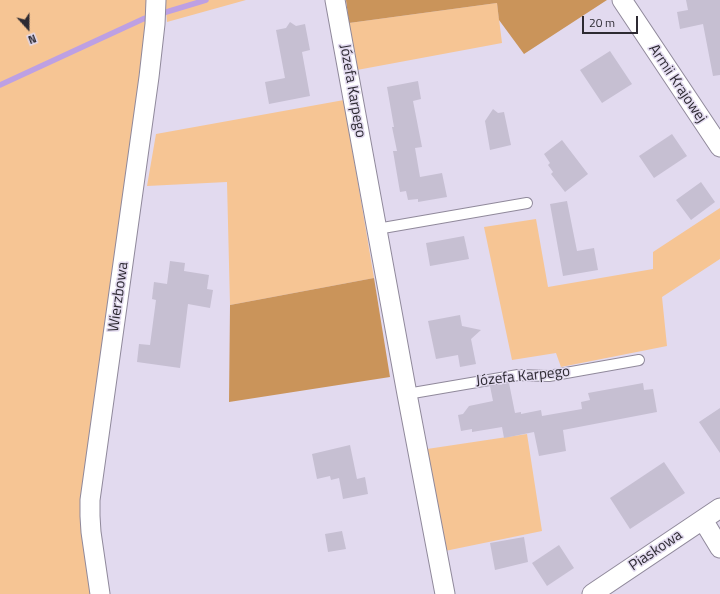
<!DOCTYPE html>
<html>
<head>
<meta charset="utf-8">
<style>
  body { margin:0 }
  #map { position:relative; width:720px; height:594px; overflow:hidden; background:#e2daef; font-family:"Titillium Web",sans-serif }
  canvas { display:block }
  .north { position:absolute; left:8px; top:8px; width:40px; height:40px; -webkit-text-stroke:3px #e2daef; paint-order:stroke; rotate:159deg; font-size:11px; font-weight:700; line-height:16px; text-align:center; color:#2d2a32 }
  .north::after { content:''; display:block; margin:auto; width:14px; height:18px; background:#2d2a32; clip-path:polygon(50% 0,100% 100%,50% 72%,0 100%) }
  .scale { position:absolute; left:582px; top:16px; width:56px; height:18px; box-sizing:border-box; border:2px solid #2d2a32; border-top:0; padding-left:5px; font-size:12px; line-height:14px; white-space:nowrap; color:#2d2a32; -webkit-text-stroke:3px #e2daef; paint-order:stroke }
</style>
</head>
<body>
<div id="map">
<canvas width="720" height="594"></canvas>
<div class="north">N</div>
<div class="scale">20 m</div>
</div>
<script>
const context = document.querySelector('canvas').getContext('2d');
context.lineJoin = 'round';
function fillPath(path, color) { context.fillStyle = color; context.fill(path, 'evenodd'); }
const poly = rows => new Path2D(rows.map(r => 'M' + r).join(''));
function strokePath(path, color, width, dash) { context.strokeStyle = color; context.lineWidth = width; context.lineCap = dash ? 'butt' : 'round'; context.setLineDash(dash || []); context.stroke(path); }
function write(font, color, halo, rows, align = 'center') {
  context.font = font + ' "Titillium Web",sans-serif'; context.lineWidth = 3; context.setLineDash([]); context.textBaseline = 'middle'; context.strokeStyle = halo; context.fillStyle = color; for (const [text, x, y, turn = 0] of rows) {
    context.save(); context.translate(x, y); context.rotate((+turn || 0) * Math.PI / 180); context.textAlign = isNaN(turn) ? turn : align; if (halo) context.strokeText(text, 0, 0); context.fillText(text, 0, 0); context.restore();
  }
}
const green = poly([
  [0,0,149,0,90,474,95,594,0,594],
  [165,0,246,0,167,22],
  [497,3,502,43,357,70,349,23],
  [344,100,374,278,230,305,227,182,147,186,156,134],
  [720,208,720,259,662,297,667,346,561,367,556,353,512,360,484,227,536,219,548,287,653,269,653,252],
  [527,434,542,531,445,551,427,449]
]);
const forest = poly([
  [346,0,607,0,524,54,499,20,497,3,349,23],
  [374,278,390,377,229,402,230,305]
]);
const stream = poly([
  [0,85,143,19,206,0]
]);
const building = poly([
  [686,0,720,0,720,75,713,76,703,24,680,29,677,12,688,10],
  [290,22,296,26,305,24,310,50,302,52,310,96,269,104,265,82,285,78,276,30,286,28],
  [610,51,632,84,602,103,580,70],
  [418,81,421,99,413,101,422,147,415,148,420,177,442,173,447,197,418,202,418,199,408,200,406,191,400,192,393,151,397,151,392,127,394,127,387,87],
  [493,109,498,113,504,112,511,145,490,150,485,121],
  [672,134,687,156,654,178,639,156],
  [562,140,588,174,565,192,551,174,553,172,548,165,550,163,544,154],
  [701,182,715,202,691,220,676,200],
  [567,201,577,251,594,248,598,270,563,276,550,204],
  [464,236,469,259,430,266,426,243],
  [170,261,185,263,184,271,209,275,207,289,213,290,210,308,188,304,180,368,137,362,139,344,150,345,156,300,152,299,154,282,167,284],
  [460,315,462,326,481,330,471,339,476,364,460,367,458,355,436,359,428,321],
  [509,383,515,413,521,412,521,414,541,410,542,416,582,409,581,402,590,400,588,393,643,383,644,390,653,389,657,412,563,430,566,451,539,456,534,432,504,438,502,427,472,432,472,429,461,431,458,415,463,414,469,406,493,401,490,386],
  [720,408,720,453,699,422],
  [350,445,357,479,365,477,368,494,343,499,339,478,331,480,330,476,317,479,312,454],
  [664,462,685,493,630,529,610,498],
  [342,531,346,549,328,552,325,534],
  [524,537,528,562,495,570,490,543],
  [559,545,574,568,547,586,532,563]
]);
const service = poly([
  [377,229,527,203],
  [407,394,518,375,549,376,639,360]
]);
const minor = poly([
  [335,0,407,394,445,594],
  [622,0,720,147],
  [703,520,720,548],
  [100,594,91,532,90,516,90,500,149,77,155,24,156,0],
  [592,594,720,508]
]);
const streetNames = [
  ["Armii Krajowej",677,84,56],
  ["Józefa Karpego",352,91,80],
  ["Wierzbowa",119,297,-82],
  ["Józefa Karpego",523,377,-6],
  ["Piaskowa",656,551,-34]
];
fillPath(green, '#f6c594');
fillPath(forest, '#ca945a');
strokePath(stream, '#bda0e3', 5.5);
fillPath(building, '#c6bfd2');
strokePath(service, '#90899b', 12);
strokePath(minor, '#90899b', 21);
strokePath(service, '#fff', 10);
strokePath(minor, '#fff', 19);
write('15px', '#2d2a32', '#e2daef', streetNames);
</script>
</body>
</html>
